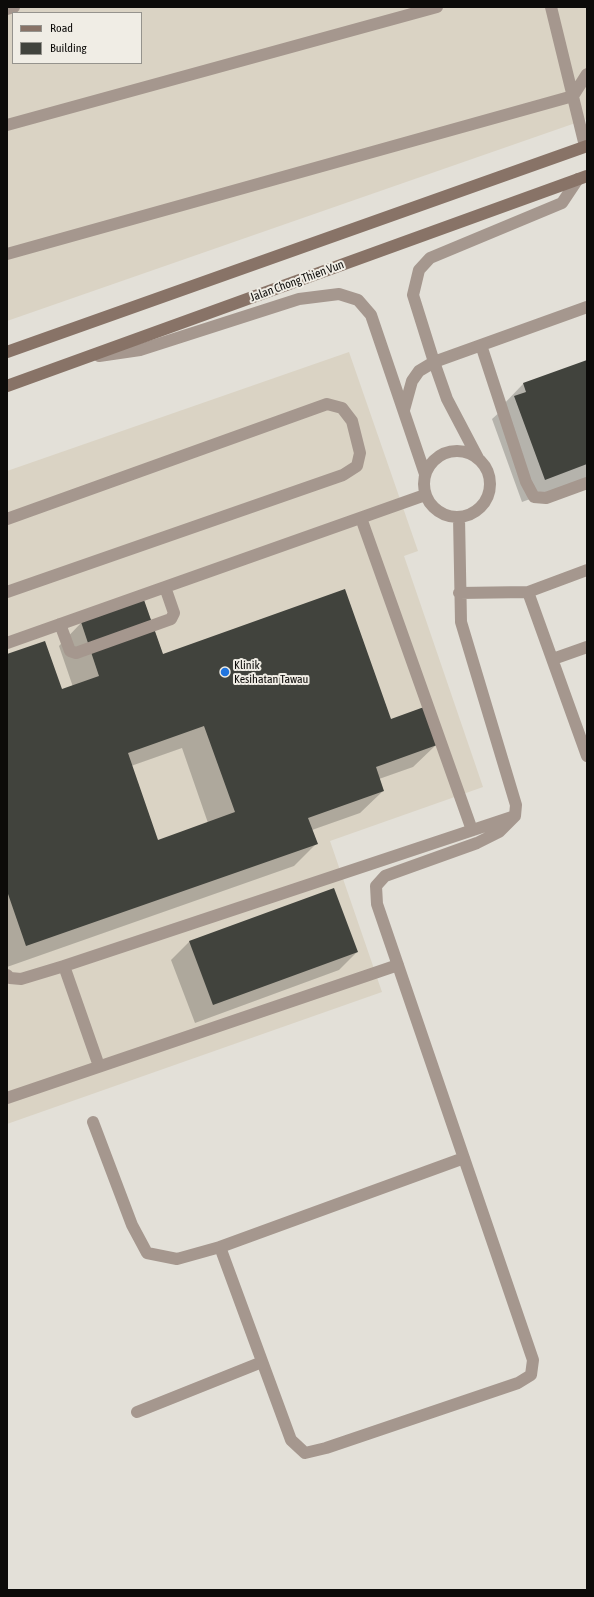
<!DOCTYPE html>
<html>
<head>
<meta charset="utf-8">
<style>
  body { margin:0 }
  #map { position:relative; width:594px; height:1597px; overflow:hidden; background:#e3e0d8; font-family:"Asap Condensed",sans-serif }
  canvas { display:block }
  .frame { position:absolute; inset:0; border:8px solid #0c0b09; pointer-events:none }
  .legend { position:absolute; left:12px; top:12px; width:130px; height:52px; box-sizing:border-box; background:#f0ede5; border:1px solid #95938d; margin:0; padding:5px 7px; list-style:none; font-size:12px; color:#0c0b09 }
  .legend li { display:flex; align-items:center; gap:8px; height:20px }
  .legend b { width:20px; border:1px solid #95938d }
</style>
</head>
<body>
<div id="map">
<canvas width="594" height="1597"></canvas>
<div class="frame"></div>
<ul class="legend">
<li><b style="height:5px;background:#887367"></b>Road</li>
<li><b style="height:11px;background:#41433d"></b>Building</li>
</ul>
</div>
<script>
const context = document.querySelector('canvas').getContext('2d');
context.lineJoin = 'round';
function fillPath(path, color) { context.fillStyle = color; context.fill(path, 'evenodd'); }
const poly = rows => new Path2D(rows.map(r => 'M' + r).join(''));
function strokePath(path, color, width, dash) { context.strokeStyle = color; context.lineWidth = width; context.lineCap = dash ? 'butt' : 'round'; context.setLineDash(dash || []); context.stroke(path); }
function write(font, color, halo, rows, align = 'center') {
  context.font = font + ' "Asap Condensed",sans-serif'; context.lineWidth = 4; context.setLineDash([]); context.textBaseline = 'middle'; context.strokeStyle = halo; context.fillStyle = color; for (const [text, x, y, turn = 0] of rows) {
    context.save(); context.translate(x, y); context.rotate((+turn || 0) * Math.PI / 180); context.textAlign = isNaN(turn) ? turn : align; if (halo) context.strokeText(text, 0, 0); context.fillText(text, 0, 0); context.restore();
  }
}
const built = poly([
  [7,7,587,7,587,119,7,321],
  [13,13,141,13,141,63,13,63],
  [349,352,418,551,404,556,483,787,330,841,382,992,7,1124,7,471]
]);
const shadow = poly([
  [587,361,587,478,522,502,492,419,502,410,501,407,523,384],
  [144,601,163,655,390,720,436,745,413,767,379,779,383,791,360,813,312,830,316,844,294,866,7,967,7,655,61,691,73,687,59,646,81,623],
  [182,748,208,823,157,841,131,766],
  [189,942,357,952,339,970,195,1023,171,960]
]);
const building = poly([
  [587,360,587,464,545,480,514,396,526,392,523,383],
  [345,589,391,719,424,707,437,745,376,767,384,791,308,818,318,844,26,946,7,891,7,654,45,641,62,689,99,676,81,622,144,600,163,654],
  [204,726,235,812,158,840,128,753],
  [334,888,358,952,213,1005,189,941]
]);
const lane = poly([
  [7,125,437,7],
  [481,345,526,482,534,497,546,498,587,483],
  [99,356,140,350,299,299,339,294,358,300,371,315,425,474],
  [404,410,412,381,419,371,434,362,587,307],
  '424 484a33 33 0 1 1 66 0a33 33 0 1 1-66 0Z',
  [478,458,447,399,434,362,413,295,419,270,430,258,562,203,578,179],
  [361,518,472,830],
  [7,519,327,404,342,408,352,421,360,453,357,466,343,475,7,592],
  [528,592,587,756],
  [459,593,528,592,587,570],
  [60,624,70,651,76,653,171,619,174,613,165,587],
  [7,643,425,495],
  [553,659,587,647],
  [64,966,99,1066],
  [7,975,10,978,21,979,64,966,512,817],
  [7,1098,398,965],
  [93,1122,132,1225,147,1253,177,1259,220,1247,464,1158],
  [220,1247,291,1440,305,1453,326,1448,518,1383,531,1375,533,1360,377,904,376,886,385,876,477,843,499,832,515,816,516,805,461,622,459,517],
  [137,1412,262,1362]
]);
const street = poly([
  [551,7,585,146],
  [7,9,14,7],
  [7,254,573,96,587,74]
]);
const secondary = poly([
  [7,352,587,146],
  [7,386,587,176]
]);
const markers = [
  [225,672,5,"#2175df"]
];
const streetNames = [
  ["Jalan Chong Thien Vun",297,281,-20]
];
const poiNames = [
  ["Klinik",234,665],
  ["Kesihatan Tawau",234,679]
];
fillPath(built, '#dad3c4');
fillPath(shadow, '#0003');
fillPath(building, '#41433d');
strokePath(lane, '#a5978e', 12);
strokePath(street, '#a5978e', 12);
strokePath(secondary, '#887367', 12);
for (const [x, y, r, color] of markers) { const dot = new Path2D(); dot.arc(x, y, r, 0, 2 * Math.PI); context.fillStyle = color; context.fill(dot); strokePath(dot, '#f0ede5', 1.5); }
write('12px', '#0c0b09', '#f0ede5', streetNames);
write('12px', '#0c0b09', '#f0ede5', poiNames, 'left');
</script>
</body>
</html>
